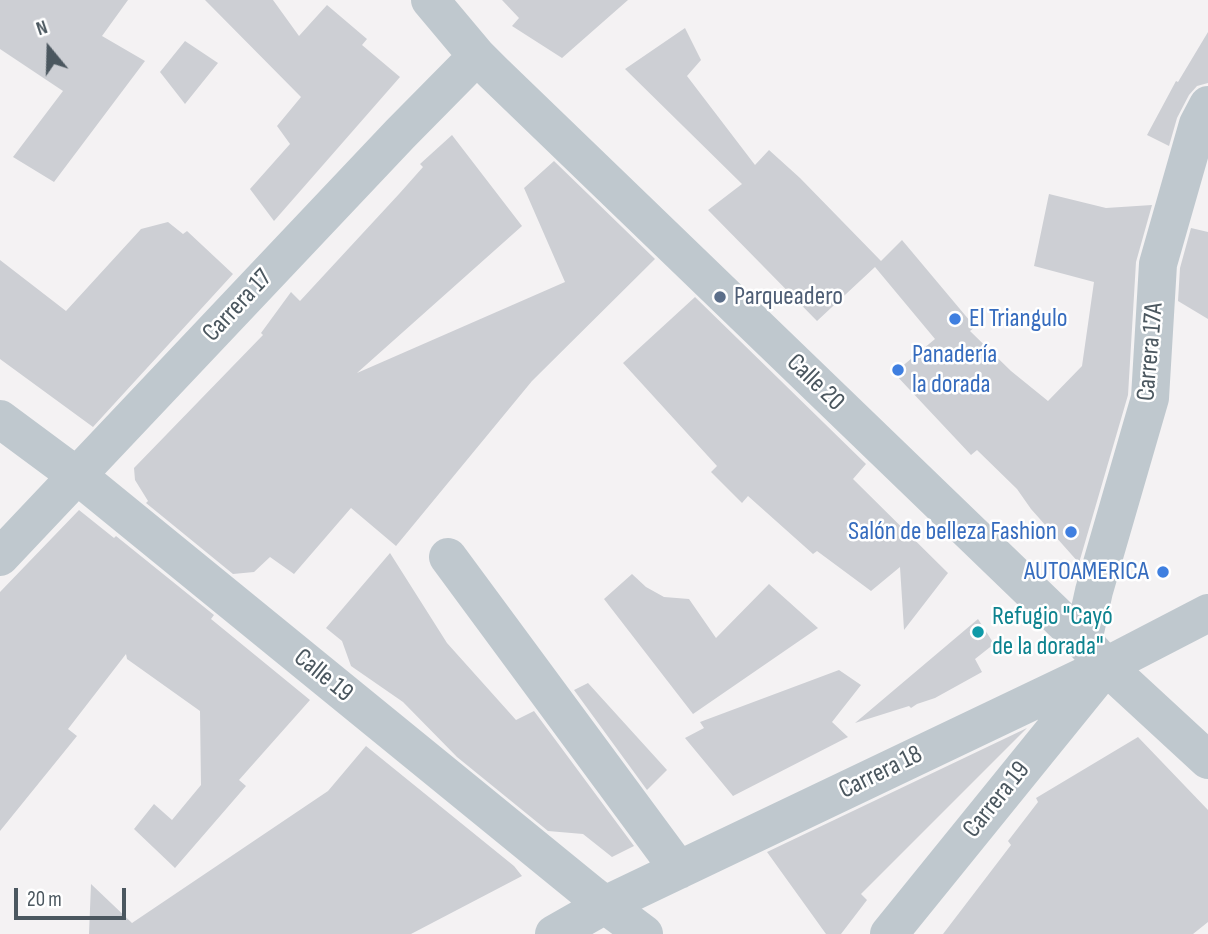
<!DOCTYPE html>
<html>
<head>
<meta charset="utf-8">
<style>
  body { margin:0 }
  #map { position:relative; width:1208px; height:934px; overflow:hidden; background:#f4f2f3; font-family:"Sofia Sans Condensed",sans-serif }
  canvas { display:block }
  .north { position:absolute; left:14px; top:14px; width:70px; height:70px; -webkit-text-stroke:5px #fff; paint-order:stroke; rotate:341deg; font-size:19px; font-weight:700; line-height:28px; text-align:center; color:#4b575f }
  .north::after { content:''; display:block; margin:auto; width:24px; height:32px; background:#4b575f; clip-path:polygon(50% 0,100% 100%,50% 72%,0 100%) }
  .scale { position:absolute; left:14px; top:888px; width:112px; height:32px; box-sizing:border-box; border:4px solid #4b575f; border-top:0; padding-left:9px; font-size:21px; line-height:24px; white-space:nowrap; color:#4b575f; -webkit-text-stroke:5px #fff; paint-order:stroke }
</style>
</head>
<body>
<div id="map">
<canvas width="1208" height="934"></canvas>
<div class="north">N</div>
<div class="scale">20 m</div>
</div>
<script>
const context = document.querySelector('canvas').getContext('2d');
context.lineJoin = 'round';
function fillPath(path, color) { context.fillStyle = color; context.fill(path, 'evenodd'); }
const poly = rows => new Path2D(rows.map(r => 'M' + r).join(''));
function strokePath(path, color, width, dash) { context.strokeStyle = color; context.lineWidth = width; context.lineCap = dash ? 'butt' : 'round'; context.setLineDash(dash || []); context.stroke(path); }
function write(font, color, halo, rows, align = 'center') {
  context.font = font + ' "Sofia Sans Condensed",sans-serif'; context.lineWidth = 5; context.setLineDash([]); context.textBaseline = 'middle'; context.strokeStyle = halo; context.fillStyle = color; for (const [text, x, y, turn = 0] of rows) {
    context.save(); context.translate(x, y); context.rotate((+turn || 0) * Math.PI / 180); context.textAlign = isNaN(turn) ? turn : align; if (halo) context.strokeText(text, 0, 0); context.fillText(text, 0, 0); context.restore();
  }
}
const building = poly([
  [0,0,128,0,102,36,145,61,54,182,13,157,63,91,0,49],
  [205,0,273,0,299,36,327,5,367,39,362,45,400,77,274,221,250,189,290,144,277,126,301,97],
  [502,0,628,0,562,58,512,26,519,18],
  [685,28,701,60,687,76,755,165,769,150,800,178,881,261,902,240,975,327,970,331,1011,371,1048,401,1082,366,1094,282,1034,266,1049,194,1106,208,1152,205,1136,262,1128,395,1079,563,1031,509,1017,489,977,450,971,455,894,373,935,339,875,267,817,321,708,210,742,184,625,69],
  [1208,32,1208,83,1197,86,1189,95,1177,118,1169,146,1147,135,1176,81,1178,82],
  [185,41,218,63,185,104,160,72],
  [452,135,522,226,357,373,565,282,524,188,554,161,655,259,532,381,396,546,351,508,294,574,270,557,254,572,233,574,146,503,148,501,135,480,134,468,263,335,261,333,291,292,300,301,399,194,423,167,420,164],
  [168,222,183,234,187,231,233,274,93,427,0,359,0,260,66,311,141,229],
  [1191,228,1208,232,1208,319,1178,301,1180,268],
  [695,297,866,464,853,479,948,573,904,630,900,567,871,591,817,551,813,554,748,496,742,503,711,472,717,466,623,363],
  [79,510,114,538,116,536,214,615,211,619,310,700,239,780,246,786,175,868,134,829,154,804,172,820,201,785,200,711,127,659,126,654,68,729,77,736,0,831,0,592],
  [390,553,447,643,516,720,534,711,634,846,612,857,583,834,548,831,457,757,403,702,351,666,342,641,326,628],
  [632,574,646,587,664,597,689,599,716,638,769,584,818,628,693,714,604,599],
  [978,619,994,644,975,659,982,672,935,698,917,704,911,708,909,706,855,723],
  [839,670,861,685,832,722,848,737,733,796,685,738,704,728,700,722],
  [588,683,667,770,647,790,574,690],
  [1027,728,861,894,867,900,841,934,826,934,767,852],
  [1138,737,1208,810,1208,922,1193,934,943,934,1011,845,1008,841,1038,802,1036,798],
  [366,746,514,866,522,876,411,934,89,934,91,884,132,923,328,791]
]);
const minor = poly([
  [430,0,477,56,493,72,1083,641,1106,666,1208,760],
  [0,419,89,485,592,895,644,934],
  [0,557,400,134,477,56],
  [448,557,679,870],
  [1083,641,1094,591,1150,398,1158,264,1198,124,1208,105],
  [554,934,605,905,1106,666,1208,613],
  [889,934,1098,676]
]);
const markers = [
  [720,297,7,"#5c6f8a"],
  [955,319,7,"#3f7fe0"],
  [898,370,7,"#3f7fe0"],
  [1071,532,7,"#3f7fe0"],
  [1163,572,7,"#3f7fe0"],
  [978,632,7,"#0f9aa8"]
];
const serviceNames = [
  ["Parqueadero",734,297]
];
const streetNames = [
  ["Carrera 17",238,306,-47],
  ["Carrera 17A",1151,352,-85],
  ["Calle 20",815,383,44],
  ["Calle 19",323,676,39],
  ["Carrera 18",881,773,-26],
  ["Carrera 19",997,800,-51]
];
const shopNames = [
  ["El Triangulo",969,319],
  ["Panadería",912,355],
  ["la dorada",912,385],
  ["Salón de belleza Fashion",1057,532,"right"],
  ["AUTOAMERICA",1149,572,"right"]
];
const cultureNames = [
  ["Refugio \"Cayó",992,617],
  ["de la dorada\"",992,647]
];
fillPath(building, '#cdcfd4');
strokePath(minor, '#bfc8ce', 38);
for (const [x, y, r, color] of markers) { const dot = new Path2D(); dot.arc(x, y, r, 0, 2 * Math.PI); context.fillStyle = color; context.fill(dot); strokePath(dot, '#fff', 2.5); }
write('26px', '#4e5e75', '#fff', serviceNames, 'left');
write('26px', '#4b575f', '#fff', streetNames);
write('26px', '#366cbe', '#fff', shopNames, 'left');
write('26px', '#0d838f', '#fff', cultureNames, 'left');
</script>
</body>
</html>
